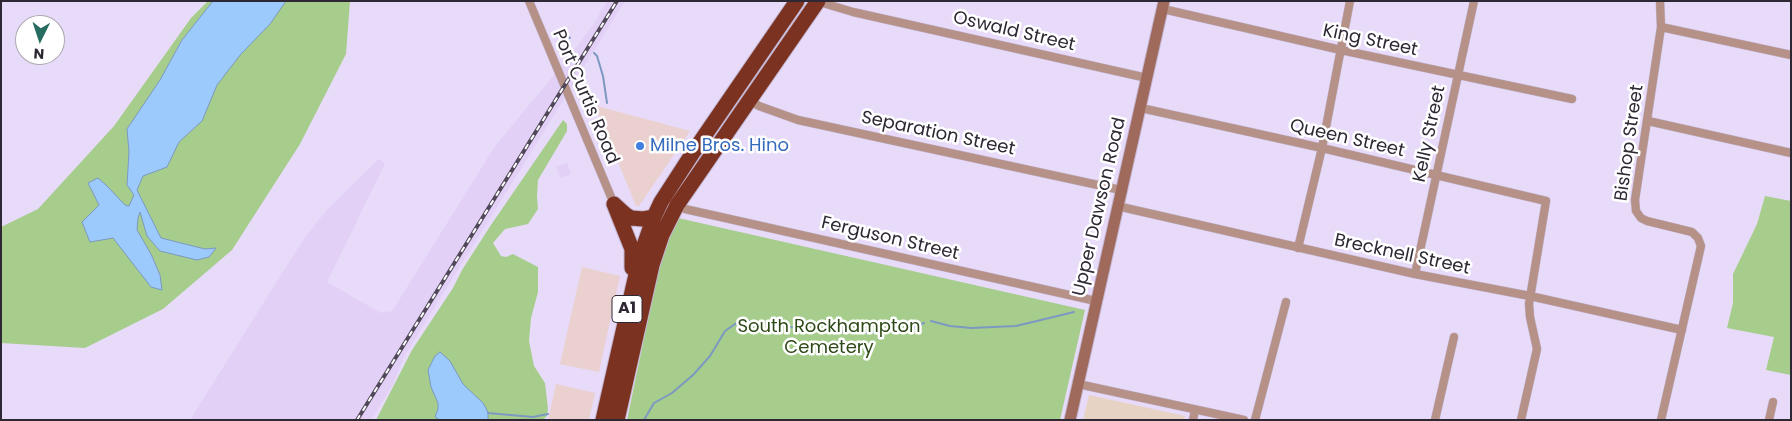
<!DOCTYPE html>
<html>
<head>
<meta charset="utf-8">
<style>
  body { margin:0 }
  #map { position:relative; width:1792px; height:421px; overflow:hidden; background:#e8daf9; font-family:Poppins,sans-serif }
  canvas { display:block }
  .frame { position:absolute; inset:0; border:2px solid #2e2834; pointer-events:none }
  .north { position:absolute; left:15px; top:15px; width:50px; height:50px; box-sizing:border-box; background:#fff; border:1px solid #aba9ae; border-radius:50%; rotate:184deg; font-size:14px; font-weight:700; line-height:20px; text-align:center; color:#2e2834 }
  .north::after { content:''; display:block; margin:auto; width:18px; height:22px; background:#266c61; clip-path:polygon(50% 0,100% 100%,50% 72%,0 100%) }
</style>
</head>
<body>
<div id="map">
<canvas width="1792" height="421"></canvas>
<div class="frame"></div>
<div class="north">N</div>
</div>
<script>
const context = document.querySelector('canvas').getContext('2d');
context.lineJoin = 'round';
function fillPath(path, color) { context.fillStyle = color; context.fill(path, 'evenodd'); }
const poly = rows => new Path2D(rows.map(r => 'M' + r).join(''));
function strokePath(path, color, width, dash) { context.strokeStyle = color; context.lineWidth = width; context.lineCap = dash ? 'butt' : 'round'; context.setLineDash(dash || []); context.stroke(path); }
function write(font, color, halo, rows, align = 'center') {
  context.font = font + ' Poppins,sans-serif'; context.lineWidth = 5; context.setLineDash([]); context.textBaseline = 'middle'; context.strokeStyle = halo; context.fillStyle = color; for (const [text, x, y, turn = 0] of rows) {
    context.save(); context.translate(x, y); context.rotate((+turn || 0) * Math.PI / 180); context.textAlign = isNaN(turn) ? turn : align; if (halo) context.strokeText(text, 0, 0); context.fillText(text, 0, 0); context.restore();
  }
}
const commercial = poly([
  [597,106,690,131,639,206,636,206,596,108],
  [582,267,620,276,599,372,560,364],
  [556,384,595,393,589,420,548,420]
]);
const built = poly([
  [607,1,625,1,405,355,392,386,371,420,190,420,305,237,327,210,379,159,385,164,327,282,381,313,388,311,391,313,495,146,569,57,593,25],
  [567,163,571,174,561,178,556,167]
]);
const education = poly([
  [1089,395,1185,416,1184,420,1083,420]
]);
const green = poly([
  [208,1,350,1,346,54,300,144,232,250,163,309,85,348,1,343,1,227,38,209,114,126,191,18],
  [563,120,567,124,567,131,538,180,537,196,538,209,528,224,505,229,493,243,501,256,506,257,513,254,538,267,538,292,531,318,529,341,534,366,545,383,548,409,547,416,543,420,376,420,412,350,453,288,462,270,491,225],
  [1765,196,1791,201,1791,375,1766,370,1774,337,1727,328,1733,303,1733,274,1757,224],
  [678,218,1085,310,1060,420,627,420,661,257]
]);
const water = poly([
  [213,1,286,1,270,24,241,54,217,85,202,121,179,142,167,167,143,176,137,190,161,238,205,249,216,248,209,257,197,260,160,251,147,236,140,212,138,218,137,230,151,254,160,275,162,290,151,287,113,238,90,242,82,222,99,205,88,183,98,178,107,186,125,205,129,206,134,195,127,185,129,152,127,129,160,80,182,40,213,1],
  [440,352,450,361,463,384,483,403,488,412,488,420,440,420,435,417,438,409,438,403,431,387,428,370,435,356,440,352]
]);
const stream = poly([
  [565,34,570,38],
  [594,53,597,56,603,76,607,103],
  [931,321,950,326,971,328,1016,326,1074,312],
  [488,413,533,417,548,414],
  [644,420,654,403,672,393,693,375,710,356,725,331,735,324,742,321,752,321,803,329,865,333,908,330,924,323]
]);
const street = poly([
  [529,1,614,204],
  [816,1,853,12,1147,78],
  [1660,1,1661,27,1635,200,1636,211,1641,218,1647,221,1692,232,1698,238,1701,246,1661,420],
  [1163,9,1341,50,1572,99],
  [1661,27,1791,55],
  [750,101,759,106,798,120,1121,190],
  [1141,108,1322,148,1546,201,1529,304,1530,317,1537,349,1521,420],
  [1648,121,1791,153],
  [677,205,685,209,1096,301],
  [1117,206,1415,274,1530,296,1682,330],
  [1298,248,1322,148,1350,1],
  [1415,274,1474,1],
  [1078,384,1244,420],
  [1193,420,1195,410],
  [1255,420,1286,302],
  [1435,420,1454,337],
  [1769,420,1773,402]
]);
const secondary = poly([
  [1070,420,1164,1]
]);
const highway = poly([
  [614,204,632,249,632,268],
  [615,205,626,215,631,218,643,219,654,217],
  [603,420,640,257,654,217,661,202,694,151,797,1],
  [617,420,652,265,662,235,677,205,818,1]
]);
const rail = poly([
  [357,420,617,1]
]);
const markers = [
  [640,146,5,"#3f7fe0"]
];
const shields = [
  [627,309,30]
];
const shieldNames = [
  ["A1",627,309]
];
const streetNames = [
  ["Oswald Street",1014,32,13],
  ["King Street",1370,41,12],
  ["Port Curtis Road",585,97,67],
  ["Separation Street",938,134,12],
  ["Kelly Street",1430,134,-78],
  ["Queen Street",1347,139,13],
  ["Bishop Street",1630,143,-82],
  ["Upper Dawson Road",1100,207,-77],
  ["Ferguson Street",890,239,13],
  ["Brecknell Street",1402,255,12]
];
const shopNames = [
  ["Milne Bros. Hino",650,146]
];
const parkNames = [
  ["South Rockhampton",829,327],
  ["Cemetery",829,348]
];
fillPath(commercial, '#ead0cf');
fillPath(built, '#e2d0f6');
fillPath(education, '#e7d3c4');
fillPath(green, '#a6cd8c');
fillPath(water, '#9dcafd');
strokePath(water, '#7c99c1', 1);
strokePath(stream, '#7c99c1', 2);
strokePath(street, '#c3b6d2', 9);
strokePath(secondary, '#c3b6d2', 13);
strokePath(highway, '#c3b6d2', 17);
strokePath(street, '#b69187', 8);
strokePath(secondary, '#9f695b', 11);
strokePath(highway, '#7c3220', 15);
strokePath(rail, '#514959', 4);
strokePath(rail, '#fff', 2, [5.5]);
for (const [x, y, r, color] of markers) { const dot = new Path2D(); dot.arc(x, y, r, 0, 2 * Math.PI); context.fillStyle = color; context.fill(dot); strokePath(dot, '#fff', 2); }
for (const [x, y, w] of shields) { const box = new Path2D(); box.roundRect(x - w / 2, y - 13.5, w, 27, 4); context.fillStyle = '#fff'; context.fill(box); strokePath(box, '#2e2834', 1); }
write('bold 16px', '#2e2834', null, shieldNames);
write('18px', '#2e2834', '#fff', streetNames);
write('18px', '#366cbe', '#fff', shopNames, 'left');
write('18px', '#2d4917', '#fff', parkNames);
</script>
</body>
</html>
